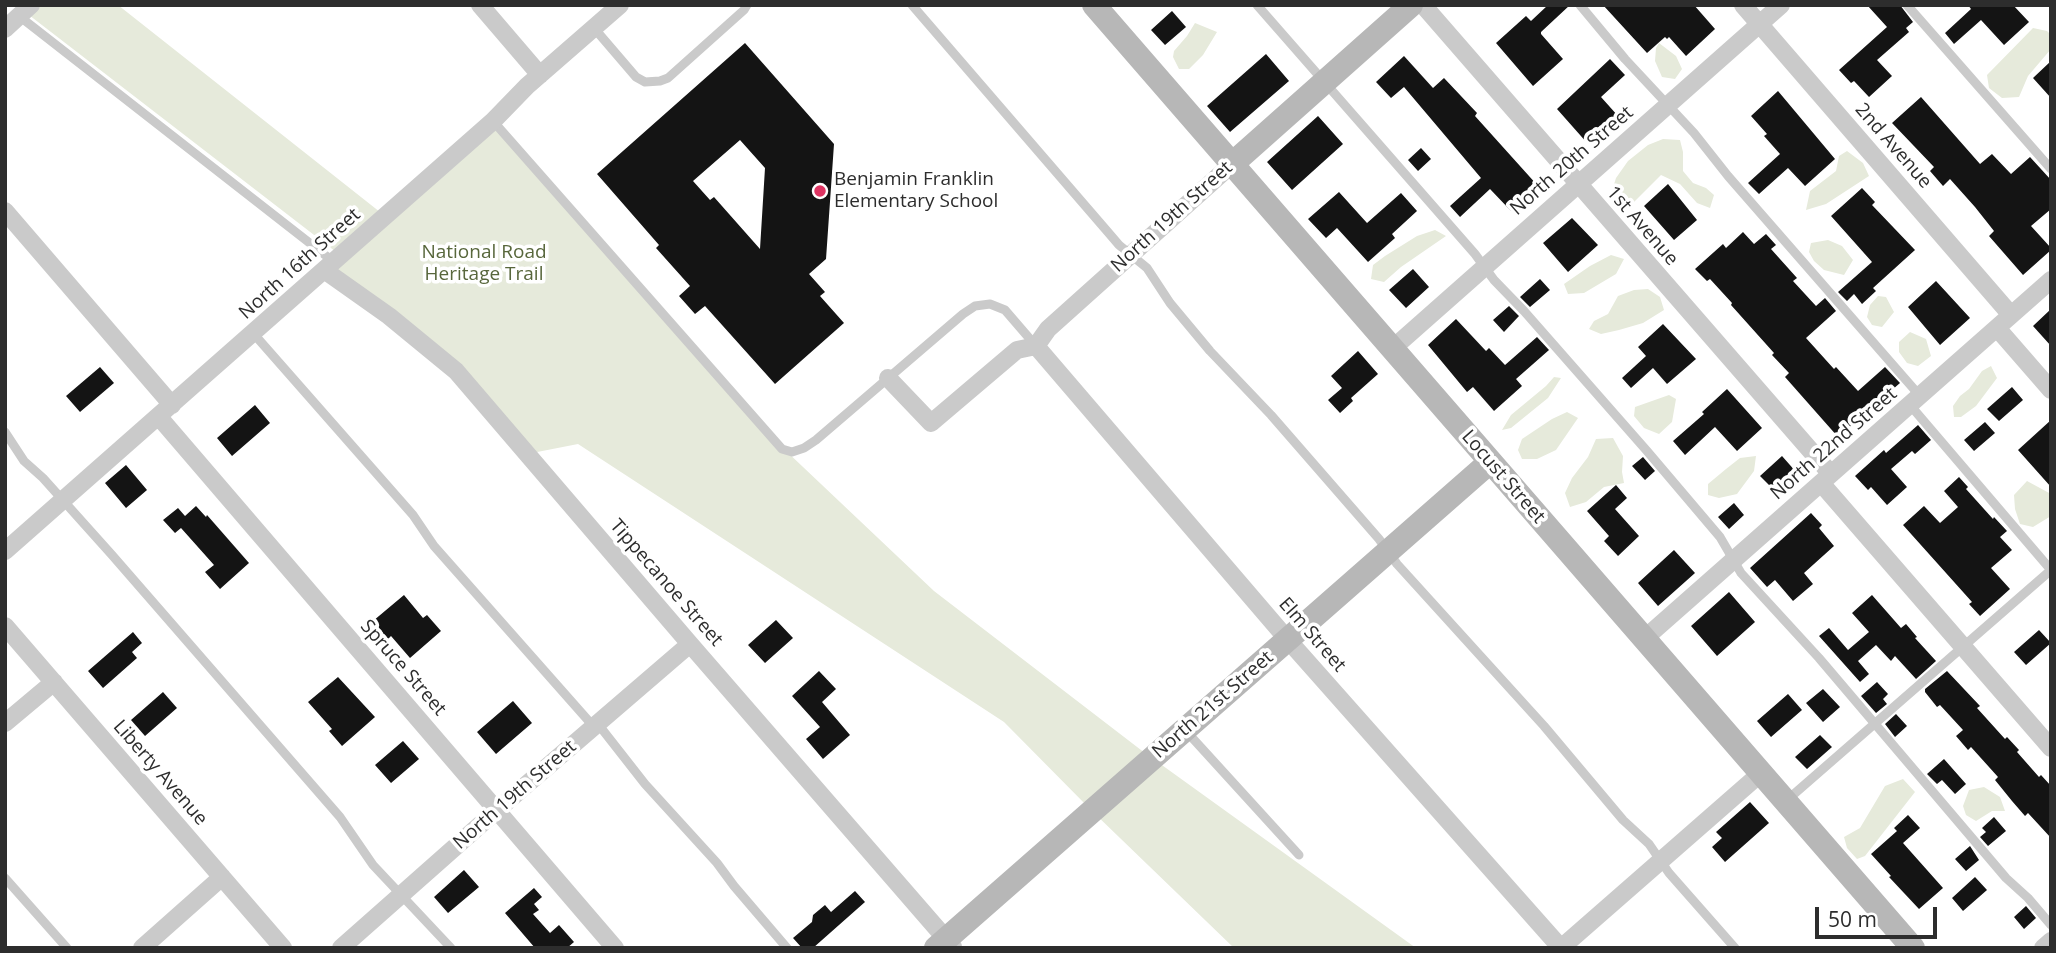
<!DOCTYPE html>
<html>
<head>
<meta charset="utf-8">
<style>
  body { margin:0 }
  #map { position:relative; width:2056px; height:953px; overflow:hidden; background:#fff; font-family:"Open Sans",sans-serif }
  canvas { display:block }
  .frame { position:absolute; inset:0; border:7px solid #2d2d2d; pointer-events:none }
  .scale { position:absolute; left:1815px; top:907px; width:122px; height:32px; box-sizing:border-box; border:4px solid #2d2d2d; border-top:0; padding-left:9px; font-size:21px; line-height:24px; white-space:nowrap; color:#2d2d2d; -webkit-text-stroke:5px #fff; paint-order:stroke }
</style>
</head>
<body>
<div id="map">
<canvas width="2056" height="953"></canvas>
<div class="frame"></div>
<div class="scale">50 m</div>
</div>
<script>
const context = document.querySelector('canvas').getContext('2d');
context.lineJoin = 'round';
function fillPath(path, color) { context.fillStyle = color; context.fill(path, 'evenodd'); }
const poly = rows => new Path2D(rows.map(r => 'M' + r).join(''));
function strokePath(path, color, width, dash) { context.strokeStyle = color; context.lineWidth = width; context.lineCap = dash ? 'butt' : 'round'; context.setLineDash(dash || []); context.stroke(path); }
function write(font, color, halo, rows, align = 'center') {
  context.font = font + ' "Open Sans",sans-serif'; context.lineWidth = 7; context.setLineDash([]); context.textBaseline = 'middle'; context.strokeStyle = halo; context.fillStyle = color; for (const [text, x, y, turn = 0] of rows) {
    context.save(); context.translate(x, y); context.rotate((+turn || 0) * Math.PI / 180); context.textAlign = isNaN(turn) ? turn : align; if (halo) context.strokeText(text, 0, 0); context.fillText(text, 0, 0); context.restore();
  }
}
const green = poly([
  [16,5,118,5,385,216,493,121,765,431,934,591,1141,750,1416,948,1234,948,1092,811,1004,722,578,444,527,454,456,371,324,270,340,255],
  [1195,23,1217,32,1203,55,1189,69,1179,69,1173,57,1174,51,1187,36],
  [2033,28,2047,31,2051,35,2051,49,2028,76,2019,97,2002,98,1989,88,1987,75],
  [1659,43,1676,56,1682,69,1675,79,1662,77,1655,61,1656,48],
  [1663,139,1680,140,1683,152,1683,171,1693,183,1706,188,1714,195,1710,208,1697,203,1680,184,1661,175,1632,204,1617,205,1611,194,1616,178,1628,161,1648,145],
  [1847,151,1863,163,1869,176,1826,204,1806,210,1810,191,1836,171,1839,156],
  [1435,230,1446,236,1401,267,1384,282,1371,279,1373,265,1385,256,1417,236],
  [1828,240,1842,246,1853,260,1844,275,1824,270,1814,261,1809,252,1811,243],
  [1611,255,1624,259,1616,274,1584,293,1568,294,1564,284,1590,266],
  [1648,289,1660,297,1664,310,1643,323,1619,330,1601,334,1589,329,1594,321,1608,314,1618,296,1634,290],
  [1878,296,1886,297,1894,312,1882,327,1872,325,1867,317,1870,305],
  [1910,332,1926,339,1931,356,1918,366,1907,363,1899,352,1899,342],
  [1991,366,1997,378,1976,406,1961,417,1954,417,1953,406,1960,396,1969,389,1982,371],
  [1554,377,1561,378,1548,398,1511,428,1502,430,1511,415,1546,386],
  [1669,395,1676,399,1672,422,1659,434,1644,428,1634,416,1635,407],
  [1567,412,1578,418,1556,450,1537,459,1522,459,1518,450,1522,439,1552,419],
  [1613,438,1623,456,1622,472,1624,483,1604,487,1586,502,1570,507,1565,493,1572,478,1588,457,1596,439],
  [1756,456,1754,471,1737,494,1719,498,1708,495,1708,484,1726,469,1740,458],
  [2027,481,2051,494,2051,516,2033,527,2020,524,2015,509,2014,495],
  [1903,779,1915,792,1865,856,1857,859,1847,848,1844,837,1860,828,1885,786],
  [1984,787,2000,797,2005,811,1992,811,1976,821,1966,815,1963,806,1969,790]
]);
const building = poly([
  [1548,5,1570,5,1541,32,1541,34,1563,59,1533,86,1496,43,1526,16,1531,21],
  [1603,5,1694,5,1715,29,1686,56,1669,37,1667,39,1665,37,1647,53],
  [1867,5,1900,5,1913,22,1906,28,1909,32,1877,60,1892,76,1869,97,1854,81,1851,83,1839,70,1887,27],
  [1968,5,2013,5,2029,22,2004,45,1981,20,1954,44,1945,33,1971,9],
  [1172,11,1186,27,1165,45,1151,30],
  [745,43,834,144,826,259,809,274,825,292,820,296,844,323,775,384,705,306,695,314,679,296,690,286,656,248,659,245,597,174],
  [740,140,765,168,760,249,714,197,710,200,693,181],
  [1266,54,1289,81,1230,132,1207,106],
  [1404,56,1433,88,1444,78,1477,113,1475,116,1538,186,1511,211,1490,189,1460,217,1450,206,1481,178,1404,87,1391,98,1376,82],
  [1610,59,1625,75,1601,97,1618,116,1588,144,1557,109],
  [2051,61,2051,98,2033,78],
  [1778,91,1835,159,1805,186,1788,168,1759,194,1748,183,1780,154,1764,136,1767,134,1751,116],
  [1921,97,1980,164,1992,154,2011,174,2030,157,2051,180,2051,209,2031,226,2051,248,2051,250,2023,275,1989,236,1994,231,1975,207,1950,179,1943,186,1930,171,1934,167,1892,123],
  [1318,116,1343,144,1292,190,1267,162],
  [1421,148,1431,159,1418,171,1408,160],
  [1668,184,1697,220,1674,240,1644,206],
  [1862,188,1875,202,1872,205,1915,250,1873,288,1876,291,1862,304,1854,294,1847,301,1838,292,1872,262,1831,216],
  [1339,192,1367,223,1401,193,1417,211,1392,234,1395,238,1368,262,1337,228,1326,238,1308,219],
  [1572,218,1598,245,1568,272,1543,243],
  [1743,232,1754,244,1766,234,1776,245,1771,249,1797,278,1793,281,1816,306,1825,298,1836,311,1806,338,1834,369,1836,367,1858,391,1885,367,1900,383,1838,437,1785,377,1789,373,1772,355,1774,353,1731,305,1732,303,1710,279,1707,281,1695,269,1723,244,1726,248],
  [1413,269,1429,287,1406,308,1389,290],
  [1540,279,1550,290,1530,307,1520,297],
  [1936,281,1970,318,1940,345,1908,307],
  [1509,306,1519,316,1504,332,1493,320],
  [2051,309,2051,346,2033,326],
  [1456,319,1486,351,1489,348,1505,365,1537,337,1549,350,1516,379,1522,386,1494,411,1473,387,1467,392,1428,345],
  [1663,324,1696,359,1667,384,1653,368,1631,388,1622,378,1646,356,1638,347],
  [1358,351,1378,374,1351,398,1353,401,1340,413,1328,400,1342,388,1331,376],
  [100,367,114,383,80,412,66,396],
  [2012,387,2023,400,1999,421,1987,409],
  [1727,389,1762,428,1737,451,1715,427,1685,455,1673,441,1704,414,1702,412],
  [255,405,270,423,232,456,217,438],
  [2051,420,2051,487,2018,450],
  [1985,422,1995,433,1974,451,1964,440],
  [1918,425,1931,440,1915,454,1912,451,1891,469,1907,487,1887,505,1871,487,1868,490,1855,476,1884,450,1886,453],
  [1782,456,1797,473,1776,492,1760,476],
  [1643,457,1655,471,1645,480,1632,466],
  [126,465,147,490,126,508,105,483],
  [1959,477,1968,487,1966,489,1993,519,1994,517,2007,531,2000,537,2012,550,1991,568,2010,589,1980,616,1969,604,1972,602,1903,525,1924,506,1940,523,1958,507,1944,491],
  [1616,485,1627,498,1615,509,1639,536,1618,556,1604,541,1609,536,1587,511],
  [1734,503,1744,515,1729,529,1718,517],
  [196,506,206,517,207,515,249,563,220,589,205,572,214,565,181,528,175,533,163,520,178,508,185,516],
  [1811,513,1822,525,1819,528,1834,546,1804,573,1813,584,1793,601,1775,580,1767,587,1750,568],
  [1674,550,1695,573,1658,606,1638,583],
  [1729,592,1755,622,1717,656,1691,626],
  [404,595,423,618,427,615,441,631,410,658,391,636,388,639,373,621],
  [1872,595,1901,628,1906,624,1917,637,1915,638,1936,661,1916,679,1895,656,1891,661,1876,645,1858,661,1869,674,1860,682,1819,636,1829,628,1848,650,1869,632,1852,613],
  [776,620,793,638,765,663,748,645],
  [2039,630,2051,643,2026,665,2014,652],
  [133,632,142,643,132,652,137,658,103,688,88,671],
  [819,671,836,689,822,702,850,735,823,759,806,739,820,727,792,696],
  [1947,671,1980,706,1977,708,2005,739,2007,737,2019,750,2017,752,2039,777,2041,775,2051,786,2051,838,2028,813,2025,816,2012,801,1995,780,1998,777,1971,747,1968,750,1956,736,1963,730,1940,705,1937,707,1925,692,1925,689],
  [338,677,375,717,342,746,329,731,332,729,308,702],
  [1877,682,1888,694,1883,699,1887,704,1876,713,1861,696],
  [1823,689,1840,707,1823,722,1806,703],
  [163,692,177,708,145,736,131,720],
  [1788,694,1802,710,1771,737,1757,721],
  [513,701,532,723,496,754,477,732],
  [1896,714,1907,726,1895,737,1885,724],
  [1820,735,1832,747,1807,769,1795,757],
  [403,741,419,759,391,783,375,765],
  [1944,759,1966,784,1955,794,1942,780,1937,784,1927,774],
  [1750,802,1769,823,1725,862,1712,847,1722,838,1716,832],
  [1908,815,1920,828,1903,843,1943,888,1919,909,1889,877,1891,876,1871,854,1897,831,1894,828],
  [1994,817,2006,831,1988,846,1980,837,1986,832,1982,828],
  [1970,846,1979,860,1966,871,1955,859],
  [464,870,479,887,448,913,434,897],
  [1975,877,1987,890,1963,911,1952,898],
  [534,888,542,897,534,904,539,910,533,914,550,933,559,925,574,942,567,948,535,948,505,913],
  [855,891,865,902,813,948,802,948,793,938,812,922,813,915,825,905,831,912],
  [2026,906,2036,918,2024,929,2014,917]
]);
const lane = poly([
  [912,5,1107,231,1119,245,1147,268,1170,303,1210,351,1271,415,1379,539,1397,564,1544,726,1623,820,1649,844,1669,873,1735,948],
  [1257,5,1475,254,1494,280,1524,311,1647,451,1720,537,1741,573,1819,658,2006,878,2028,898,2051,925],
  [1580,5,1625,59,1694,133,1728,176,1920,396],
  [1907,5,2051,169],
  [19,16,334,262],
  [594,28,636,77,645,82,660,81,668,78,744,10,747,5],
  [493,121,782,449,792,452,804,448,816,440,963,314,975,306,990,304,1005,310,1036,346],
  [253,333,413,515,434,546,594,727],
  [5,432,24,461,43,478,112,555,340,817,373,865,451,948],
  [598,724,645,784,717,863,734,886,787,948],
  [1186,731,1299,855],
  [1786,801,2051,570,1910,405],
  [5,878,67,948]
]);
const street = poly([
  [480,5,540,75],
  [1423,5,1831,474],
  [1743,5,2011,315],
  [5,29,31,5],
  [5,211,172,405],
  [324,270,389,316,456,371,690,644,953,947],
  [1997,328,2051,390],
  [1036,346,1288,640,1561,948],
  [1392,349,1781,5],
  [888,378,931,423,1017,350,1036,346,1048,329,1231,165],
  [159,417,615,948],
  [1821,483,2051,748],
  [5,551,493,121,527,86,620,5],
  [5,626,283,948],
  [1644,639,2051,280],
  [5,723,54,682],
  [142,948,222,877],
  [341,948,497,810,690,644],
  [1561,948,1761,773],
  [2043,948,2051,941]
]);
const secondary = poly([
  [1094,5,1913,948],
  [1231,165,1411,5],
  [936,948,1490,462]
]);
const markers = [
  [820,191,7,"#de3462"]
];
const streetNames = [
  ["2nd Avenue",1893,146,49],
  ["North 20th Street",1572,161,-41],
  ["North 19th Street",1172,217,-42],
  ["1st Avenue",1642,226,49],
  ["North 16th Street",300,264,-42],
  ["North 22nd Street",1834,444,-41],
  ["Locust Street",1503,477,49],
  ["Tippecanoe Street",666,583,49],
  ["Elm Street",1312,635,49],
  ["Spruce Street",403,668,49],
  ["North 21st Street",1213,705,-41],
  ["Liberty Avenue",160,773,49],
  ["North 19th Street",515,795,-41]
];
const poiNames = [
  ["Benjamin Franklin",834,180],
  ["Elementary School",834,202]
];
const parkNames = [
  ["National Road",484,253],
  ["Heritage Trail",484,275]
];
fillPath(green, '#e6eadb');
fillPath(building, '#141414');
strokePath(lane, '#cacaca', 9);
strokePath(street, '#cacaca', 18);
strokePath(secondary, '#b7b7b7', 24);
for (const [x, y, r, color] of markers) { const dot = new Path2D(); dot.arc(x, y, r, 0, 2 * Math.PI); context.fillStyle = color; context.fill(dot); strokePath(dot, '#fff', 2.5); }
write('19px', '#2d2d2d', '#fff', streetNames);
write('19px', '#2d2d2d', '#fff', poiNames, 'left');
write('19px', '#58673c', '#fff', parkNames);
</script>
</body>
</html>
